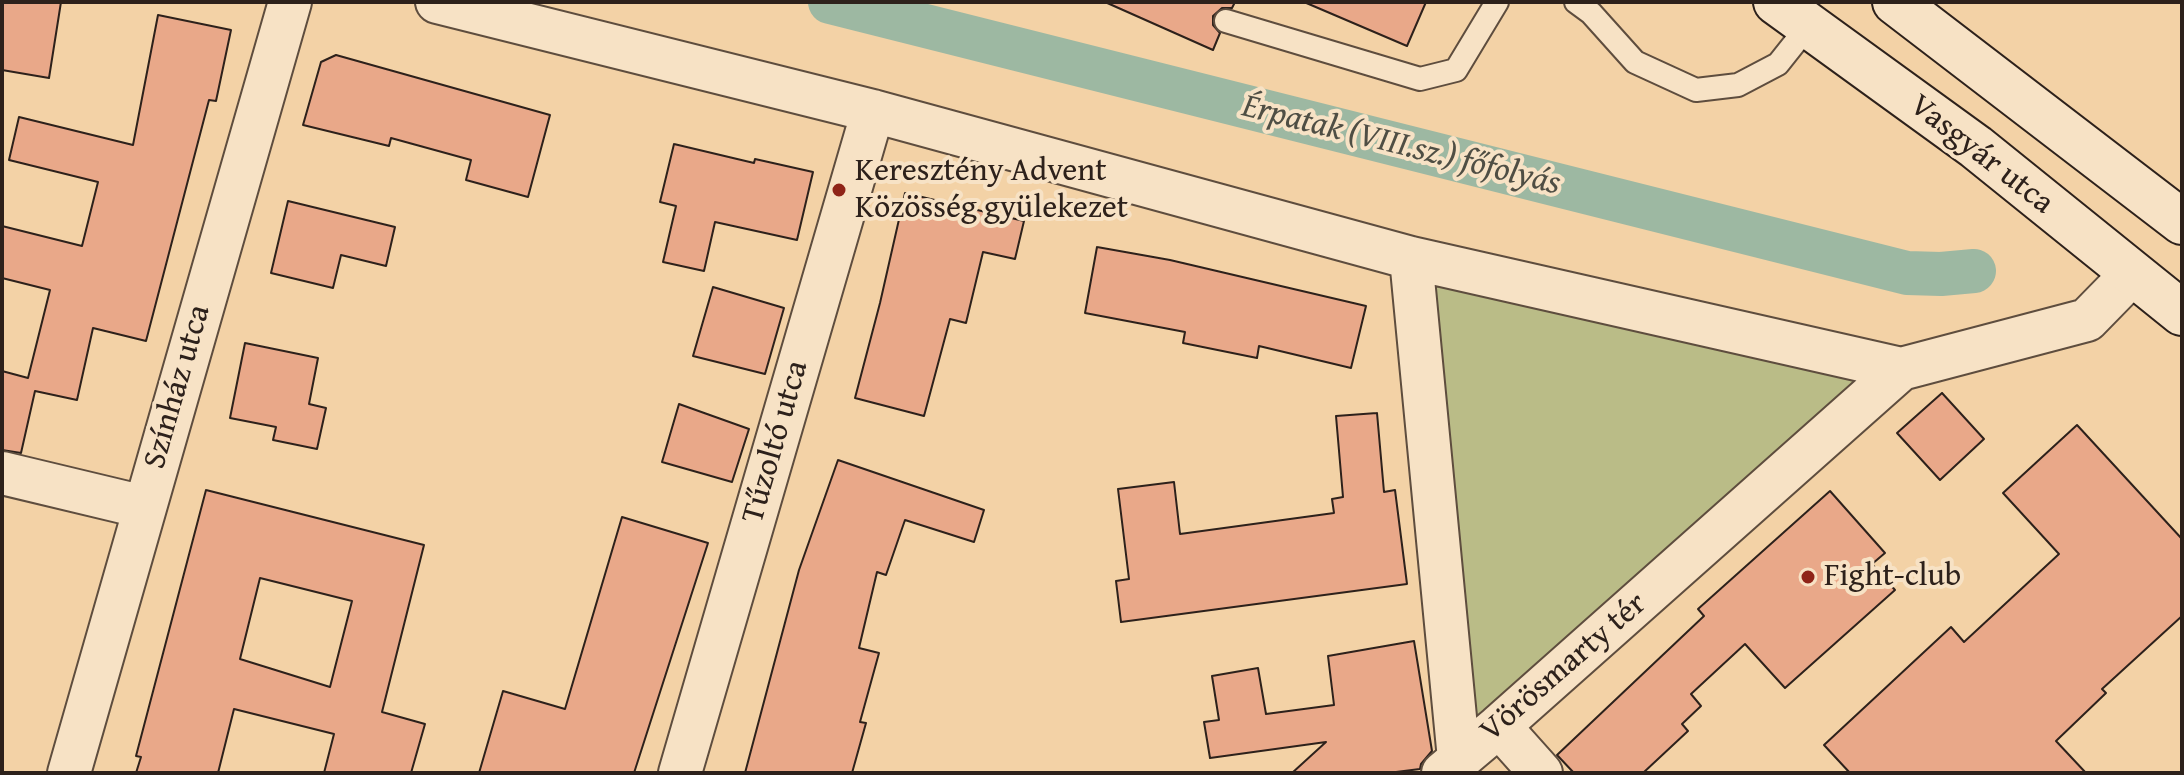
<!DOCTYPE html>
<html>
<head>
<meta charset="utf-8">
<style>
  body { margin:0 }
  #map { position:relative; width:2184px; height:775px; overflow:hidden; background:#f3d2a6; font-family:"Gentium Book Plus",serif }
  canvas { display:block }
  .frame { position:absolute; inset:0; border:4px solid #2d211b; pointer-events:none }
</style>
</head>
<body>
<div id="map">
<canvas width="2184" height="775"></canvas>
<div class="frame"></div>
</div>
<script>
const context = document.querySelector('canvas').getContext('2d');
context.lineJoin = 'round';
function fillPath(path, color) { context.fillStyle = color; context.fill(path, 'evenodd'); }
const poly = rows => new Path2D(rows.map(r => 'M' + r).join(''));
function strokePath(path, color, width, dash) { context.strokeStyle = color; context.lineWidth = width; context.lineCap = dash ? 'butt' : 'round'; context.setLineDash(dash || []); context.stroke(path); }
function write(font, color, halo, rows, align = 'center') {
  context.font = font + ' "Gentium Book Plus",serif'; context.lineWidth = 8; context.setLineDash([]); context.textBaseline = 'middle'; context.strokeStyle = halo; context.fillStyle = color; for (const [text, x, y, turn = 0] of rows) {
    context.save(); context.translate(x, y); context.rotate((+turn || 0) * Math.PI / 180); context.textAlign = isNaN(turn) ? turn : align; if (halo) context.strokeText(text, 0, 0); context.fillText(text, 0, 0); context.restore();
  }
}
const green = poly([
  [1411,258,1901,369,1459,759]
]);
const canal = poly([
  [830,2,1907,273,1941,274,1974,271]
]);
const building = poly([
  [2,2,61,2,49,78,2,70,2,2],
  [1105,2,1235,2,1232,8,1222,8,1213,16,1213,25,1220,33,1213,50,1105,2],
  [1304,2,1426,2,1407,46,1304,2],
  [158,15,231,30,216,101,209,100,146,341,93,328,77,400,35,391,21,453,2,450,2,371,28,378,50,290,2,278,2,226,82,246,98,182,9,160,19,117,133,145,158,15],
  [336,55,550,115,528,197,466,180,471,160,391,138,389,146,303,125,321,62,336,55],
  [674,144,754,163,755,159,813,172,797,240,715,222,704,271,663,262,676,206,660,202,674,144],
  [905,193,1024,221,1015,259,983,252,966,323,950,319,924,416,855,398,880,303,905,193],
  [288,201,395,227,386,266,341,255,333,288,271,273,288,201],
  [1097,247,1170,260,1366,306,1351,368,1259,346,1257,358,1183,343,1185,332,1085,313,1097,247],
  [713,287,784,308,765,374,693,356,713,287],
  [245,343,318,358,309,404,326,408,317,449,273,440,276,427,230,418,245,343],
  [1942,393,1984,439,1940,480,1897,433,1942,393],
  [679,404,749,429,732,482,662,462,679,404],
  [1377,413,1384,492,1395,490,1407,584,1121,622,1116,581,1129,579,1118,489,1174,482,1180,534,1334,513,1332,499,1343,497,1336,416,1377,413],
  [2077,425,2182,539,2182,616,2102,689,2106,693,2056,741,2086,773,1850,773,1824,745,1951,627,1964,642,2059,554,2003,493,2077,425],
  [838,460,984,510,974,542,905,520,886,575,877,572,859,648,879,653,860,722,866,723,852,773,745,773,799,570,838,460],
  [206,490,424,545,382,712,425,724,411,773,324,773,334,734,234,709,218,773,136,773,141,757,136,756,206,490],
  [260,578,352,601,330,687,240,659,260,578],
  [1830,491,1885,553,1872,564,1895,590,1785,688,1745,644,1691,694,1701,706,1682,724,1688,731,1643,773,1574,773,1557,755,1704,616,1698,609,1830,491],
  [622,517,708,543,634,773,479,773,503,691,565,709,622,517],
  [1414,641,1432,751,1421,764,1420,769,1388,773,1292,773,1326,742,1210,758,1204,722,1219,720,1212,676,1258,668,1266,714,1334,705,1328,656,1414,641]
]);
const lane = poly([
  [1576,2,1591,13,1635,62,1696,90,1738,85,1778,64,1809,25,1808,19],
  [1226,21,1420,79,1456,70,1497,2]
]);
const street = poly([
  [437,2,873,111,1411,258,1901,369],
  [1411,258,1459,759],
  [2,473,144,507],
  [1499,726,1541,773],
  [69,773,290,2],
  [680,773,873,111],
  [1443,773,1499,726,1901,369,2087,320,2132,274]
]);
const secondary = poly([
  [1776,2,1976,147,2182,313],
  [1895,2,2182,222]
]);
const markers = [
  [839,190,8,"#8f2418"],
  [1808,577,8,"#8f2418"]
];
const streetNames = [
  ["Vasgyár utca",1981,155,38],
  ["Színház utca",178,387,-74],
  ["Tűzoltó utca",776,442,-74],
  ["Vörösmarty tér",1564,668,-41]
];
const poiNames = [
  ["Keresztény Advent",855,172],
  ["Közösség gyülekezet",855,209],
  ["Fight-club",1824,577]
];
const waterNames = [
  ["Érpatak (VIII.sz.) főfolyás",1401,146,14]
];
fillPath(green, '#babc87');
strokePath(canal, '#9db8a2', 44);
fillPath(building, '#e9a889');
strokePath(building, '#2d211b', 2);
strokePath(lane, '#5e4d3e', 26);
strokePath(street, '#5e4d3e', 46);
strokePath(secondary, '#2d211b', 48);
strokePath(lane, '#f7e2c5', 22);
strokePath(street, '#f7e2c5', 42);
strokePath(secondary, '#f7e2c5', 44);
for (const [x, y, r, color] of markers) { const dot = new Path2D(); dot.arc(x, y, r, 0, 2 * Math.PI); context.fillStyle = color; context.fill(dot); strokePath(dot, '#f7e2c5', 3); }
write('32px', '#2d211b', '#f7e2c5', streetNames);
write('32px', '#2d211b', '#f7e2c5', poiNames, 'left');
write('italic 34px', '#4f4e44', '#f7e2c5', waterNames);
</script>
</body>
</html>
